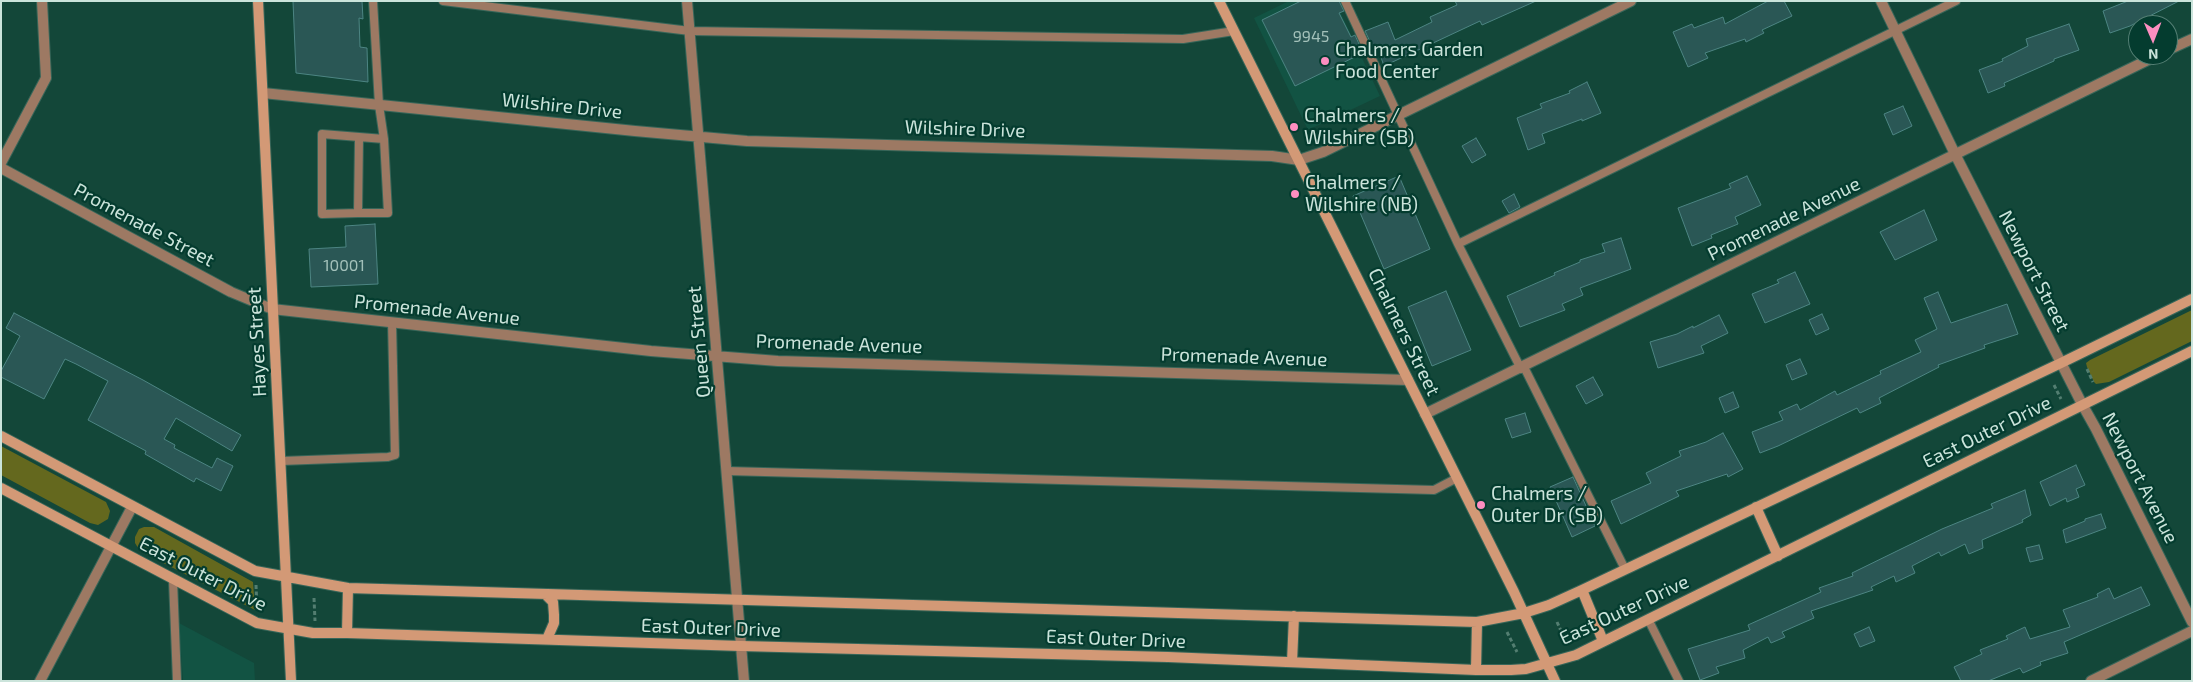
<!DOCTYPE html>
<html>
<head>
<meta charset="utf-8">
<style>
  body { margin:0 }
  #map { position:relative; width:2193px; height:682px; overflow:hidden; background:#134739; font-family:"Exo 2",sans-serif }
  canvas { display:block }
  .frame { position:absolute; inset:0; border:2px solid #cbe4db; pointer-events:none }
  .north { position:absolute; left:2128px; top:15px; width:50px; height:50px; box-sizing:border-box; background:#043c2f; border:1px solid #547f74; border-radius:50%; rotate:179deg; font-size:14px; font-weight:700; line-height:20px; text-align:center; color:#cbe4db }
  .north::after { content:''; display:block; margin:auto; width:18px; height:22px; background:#fd8ec0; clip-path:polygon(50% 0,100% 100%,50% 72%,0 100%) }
</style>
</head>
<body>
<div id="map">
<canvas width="2193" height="682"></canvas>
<div class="frame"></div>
<div class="north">N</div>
</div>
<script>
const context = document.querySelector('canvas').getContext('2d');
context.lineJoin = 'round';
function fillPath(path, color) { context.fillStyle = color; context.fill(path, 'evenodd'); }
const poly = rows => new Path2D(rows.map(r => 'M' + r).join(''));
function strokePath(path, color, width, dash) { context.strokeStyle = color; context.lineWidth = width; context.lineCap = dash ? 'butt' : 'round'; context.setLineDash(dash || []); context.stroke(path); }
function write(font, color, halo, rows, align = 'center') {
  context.font = font + ' "Exo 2",sans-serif'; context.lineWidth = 4.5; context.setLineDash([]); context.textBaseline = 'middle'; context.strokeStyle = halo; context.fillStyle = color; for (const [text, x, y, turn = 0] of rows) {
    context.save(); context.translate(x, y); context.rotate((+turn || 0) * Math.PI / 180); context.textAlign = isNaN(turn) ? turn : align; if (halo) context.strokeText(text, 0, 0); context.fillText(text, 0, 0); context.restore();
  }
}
const built = poly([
  [1289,1,1335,1,1380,96,1308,130,1254,18],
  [179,623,254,663,255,681,183,681]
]);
const green = poly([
  [2192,310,2192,341,2109,382,2096,384,2094,382,2087,367,2086,363,2090,360],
  [1,446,106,502,110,511,108,519,98,525,90,523,1,475],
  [144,527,154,527,253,582,255,610,140,551,135,543,135,537,139,529]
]);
const building = poly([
  [293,1,362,1,363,19,359,18,360,47,367,48,368,82,296,73,293,1],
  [1301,1,1339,1,1344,11,1339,13,1351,37,1355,35,1363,53,1295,86,1262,20,1301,1],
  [1455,1,1536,1,1482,25,1480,21,1384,66,1377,46,1373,48,1365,31,1388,22,1395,40,1432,22,1430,17,1457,5,1455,1],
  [1768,1,1784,1,1792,16,1762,30,1764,33,1746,42,1745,39,1705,53,1708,58,1688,67,1673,32,1692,24,1694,28,1723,17,1725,24,1768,1],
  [2128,1,2179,1,2130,26,2110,33,2103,11,2128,1],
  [2069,24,2079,50,2054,59,2054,61,2004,83,2005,86,1988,93,1979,70,2003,61,2002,59,2028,46,2026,39,2069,24],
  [1587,82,1601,113,1582,121,1582,119,1542,134,1545,143,1528,150,1517,118,1542,108,1540,104,1570,93,1569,91,1587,82],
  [1903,106,1912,126,1893,135,1884,114,1903,106],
  [1476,138,1486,155,1472,163,1462,146,1476,138],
  [1399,176,1430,249,1384,269,1353,196,1399,176],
  [1747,176,1761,205,1735,217,1738,224,1711,235,1712,238,1692,246,1678,208,1731,188,1729,184,1747,176],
  [1514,194,1520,207,1509,213,1502,201,1514,194],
  [1924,210,1937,240,1895,260,1880,232,1924,210],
  [375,224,378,284,311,287,309,249,346,247,345,226,375,224],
  [1621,238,1631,269,1580,288,1583,295,1562,304,1565,310,1520,327,1507,296,1555,275,1554,273,1580,262,1580,260,1605,252,1602,244,1621,238],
  [1795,272,1810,304,1765,323,1752,294,1779,283,1777,280,1795,272],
  [1446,291,1471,350,1432,366,1408,307,1446,291],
  [1938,292,1951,323,2007,304,2018,334,1984,345,1985,348,1938,365,1939,367,1879,398,1881,403,1860,413,1857,408,1778,446,1760,453,1752,432,1783,420,1779,412,1797,404,1800,410,1835,391,1837,395,1881,374,1880,371,1921,352,1915,340,1937,329,1924,298,1938,292],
  [14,313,143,380,241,435,232,451,176,418,164,439,175,445,174,448,212,468,217,458,233,466,221,491,196,478,194,482,145,454,146,451,88,420,108,381,76,364,65,359,44,399,1,377,1,371,20,336,6,328,14,313],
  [1822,314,1829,329,1816,335,1809,320,1822,314],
  [1719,315,1728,333,1701,346,1704,353,1658,368,1650,342,1677,334,1693,326,1693,328,1719,315],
  [1800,359,1807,374,1792,380,1786,365,1800,359],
  [1593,377,1603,395,1586,404,1576,386,1593,377],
  [1733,392,1739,407,1725,413,1719,398,1733,392],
  [1525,413,1531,432,1512,438,1505,419,1525,413],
  [1723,433,1743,469,1728,477,1727,474,1676,491,1679,496,1621,524,1611,501,1651,483,1646,473,1681,456,1679,451,1706,442,1723,433],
  [2076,465,2085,485,2076,489,2079,497,2067,502,2066,498,2050,506,2040,482,2076,465],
  [1573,477,1595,526,1572,537,1550,487,1573,477],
  [2025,490,2031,515,2022,520,2023,522,1982,540,1983,548,1969,554,1965,544,1941,556,1939,552,1912,566,1915,573,1896,582,1894,576,1871,587,1873,590,1811,611,1814,618,1782,632,1785,637,1771,643,1768,637,1743,650,1745,658,1716,667,1719,673,1700,680,1688,649,1750,630,1748,625,1821,592,1819,588,1853,576,1852,573,1942,529,1993,508,1991,504,2025,490],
  [2101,514,2106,528,2066,543,2063,530,2085,521,2085,519,2101,514],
  [2039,545,2043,559,2030,562,2026,548,2039,545],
  [2141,587,2150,605,2064,642,2068,653,2040,662,2041,665,2023,673,2020,668,1988,681,1961,681,1954,667,1982,654,1980,650,2008,639,2006,636,2025,627,2030,639,2070,627,2063,610,2098,597,2097,594,2109,588,2114,599,2141,587],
  [1869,627,1875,641,1860,647,1854,634,1869,627]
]);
const path = poly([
  [2087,369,2093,382],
  [2054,385,2061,399],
  [256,585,257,610],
  [314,598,315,621],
  [1557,622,1566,642],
  [1507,632,1517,652]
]);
const lane = poly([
  [443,1,690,31,1183,39,1234,31],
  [1345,1,1458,244,1521,369],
  [359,138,358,213,322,214,322,134,384,139,379,105,373,1],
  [358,213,388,213,384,139],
  [1458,244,1956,1],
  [1524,367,1625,569],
  [281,461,388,457,395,455,392,322],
  [727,471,1434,490,1457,478],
  [173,580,177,681],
  [1648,619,1679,681]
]);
const street = poly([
  [687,1,744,681],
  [1881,1,1955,154,2082,404,2096,429,2192,622],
  [2168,50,2192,39],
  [263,93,635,131,747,141,1272,156,1299,160,1323,152,1631,1],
  [1,163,46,78,42,1],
  [1,168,231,292,272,309,651,351,778,361,1408,380],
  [1425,414,2158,55],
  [40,681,132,507],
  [2091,681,2192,631]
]);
const secondary = poly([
  [258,1,291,681],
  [1219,1,1514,592,1555,681],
  [1,436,255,571,348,588,1477,622,1524,613,1549,605,1582,590,2061,363,2192,299],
  [1,488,257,623,313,633,347,633,741,646,1168,657,1476,670,1511,670,1526,669,1576,655,2192,351],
  [1756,507,1778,556],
  [1582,590,1603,641],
  [545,594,553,602,554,615,554,623,547,639],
  [347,633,348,588],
  [1292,662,1294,616],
  [1476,670,1477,622]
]);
const markers = [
  [1325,61,5,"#fd8ec0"],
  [1294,127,5,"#fd8ec0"],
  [1295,194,5,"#fd8ec0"],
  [1481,505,5,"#fd8ec0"]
];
const numberNames = [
  ["9945",1311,37],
  ["10001",344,266]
];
const poiNames = [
  ["Chalmers Garden",1335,50],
  ["Food Center",1335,72],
  ["Chalmers /",1304,116],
  ["Wilshire (SB)",1304,138],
  ["Chalmers /",1305,183],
  ["Wilshire (NB)",1305,205],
  ["Chalmers /",1491,494],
  ["Outer Dr (SB)",1491,516]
];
const streetNames = [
  ["Wilshire Drive",562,106,6],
  ["Wilshire Drive",965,129,2],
  ["Promenade Avenue",1784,219,-26],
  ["Promenade Street",144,225,28],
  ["Newport Street",2034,271,63],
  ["Promenade Avenue",437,310,6],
  ["Chalmers Street",1404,332,64],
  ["Hayes Street",257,342,-93],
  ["Queen Street",699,342,-95],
  ["Promenade Avenue",839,344,2],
  ["Promenade Avenue",1244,357,2],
  ["East Outer Drive",1987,432,-26],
  ["Newport Avenue",2140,478,63],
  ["East Outer Drive",203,574,27],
  ["East Outer Drive",1624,610,-25],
  ["East Outer Drive",711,628,2],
  ["East Outer Drive",1116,639,2]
];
fillPath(built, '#125343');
fillPath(green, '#64681e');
fillPath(building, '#2a5755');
strokePath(building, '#4d8583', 1);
strokePath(lane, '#386659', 10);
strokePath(street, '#386659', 12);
strokePath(secondary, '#386659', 12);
strokePath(path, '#537e71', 3, [4, 2.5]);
strokePath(lane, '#9d7963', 8);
strokePath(street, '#9d7963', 10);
strokePath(secondary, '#d39976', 10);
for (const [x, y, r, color] of markers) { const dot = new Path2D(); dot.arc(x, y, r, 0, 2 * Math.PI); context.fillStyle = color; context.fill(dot); strokePath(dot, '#043c2f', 2); }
write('16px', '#a3c1ba', null, numberNames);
write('19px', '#cbe4db', '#043c2f', poiNames, 'left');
write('19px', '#cbe4db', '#043c2f', streetNames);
</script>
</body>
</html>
